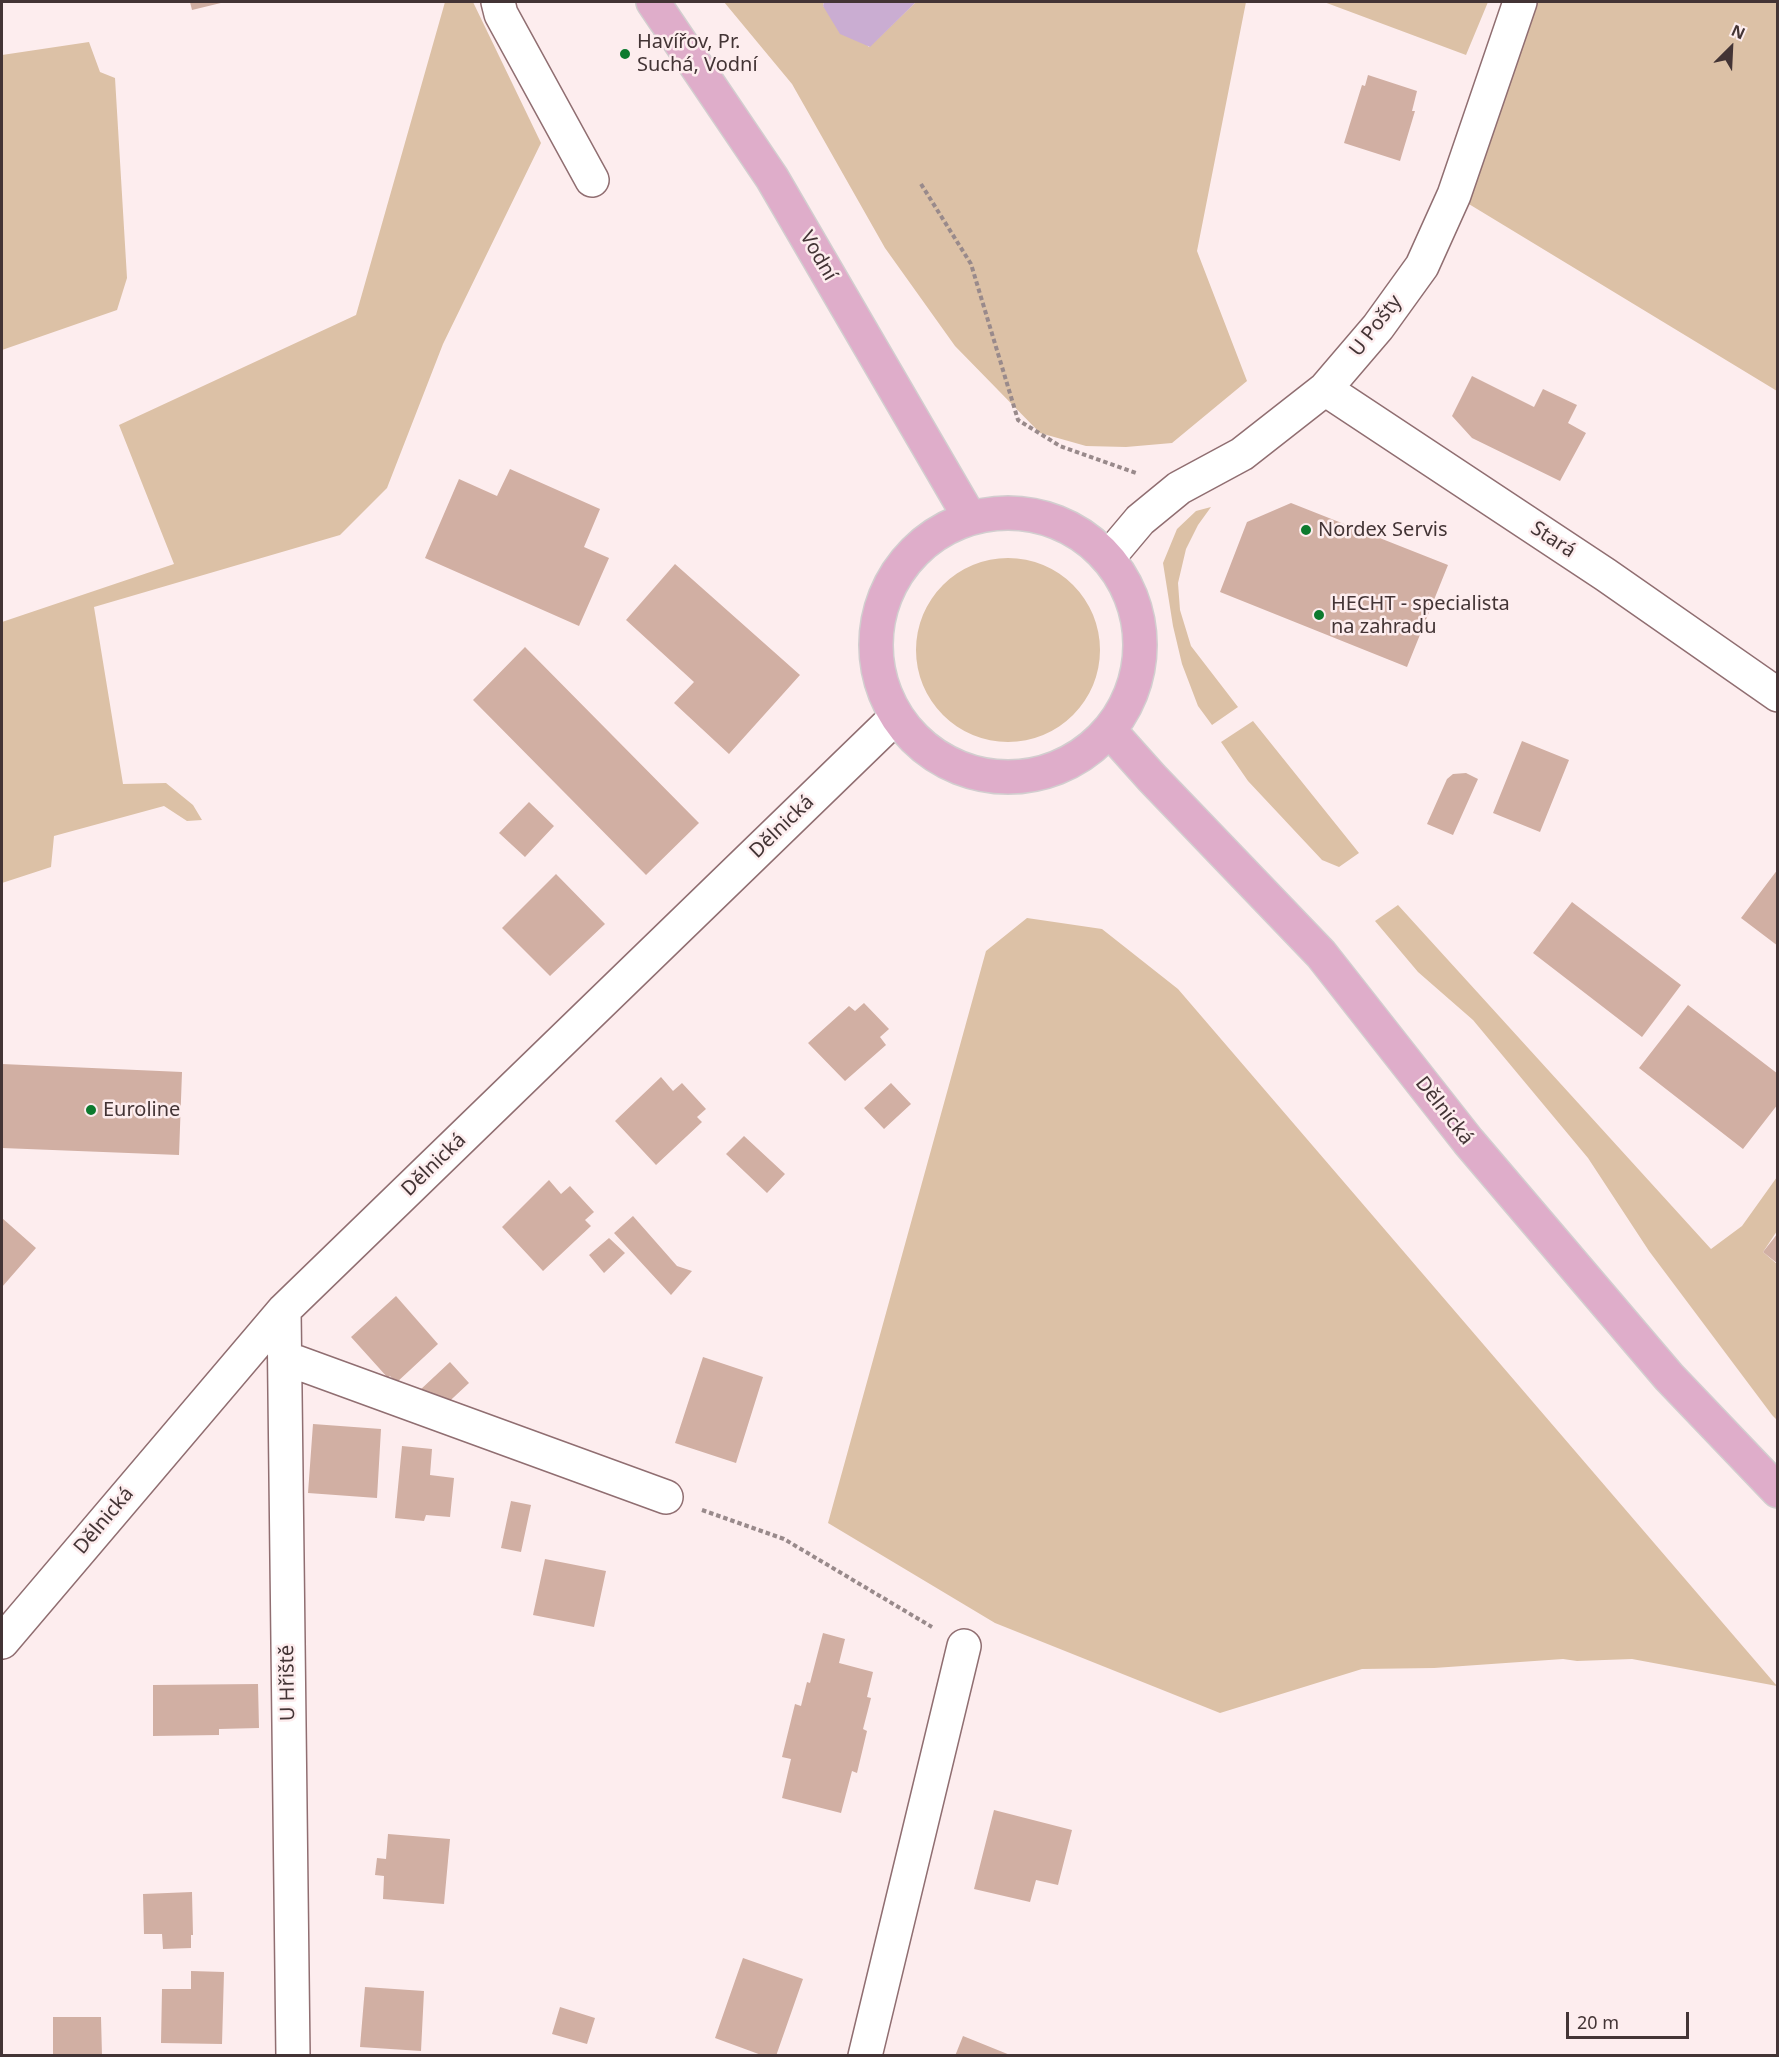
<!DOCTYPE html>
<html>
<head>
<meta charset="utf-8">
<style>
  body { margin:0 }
  #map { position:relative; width:1779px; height:2057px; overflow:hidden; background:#fdedee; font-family:"Noto Sans",sans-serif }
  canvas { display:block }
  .frame { position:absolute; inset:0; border:3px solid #433435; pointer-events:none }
  .north { position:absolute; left:1701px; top:18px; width:60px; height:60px; -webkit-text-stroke:4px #fdedee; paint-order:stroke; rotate:24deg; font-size:16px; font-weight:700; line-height:24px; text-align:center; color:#433435 }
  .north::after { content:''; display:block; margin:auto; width:21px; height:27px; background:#433435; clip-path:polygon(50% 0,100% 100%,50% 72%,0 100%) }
  .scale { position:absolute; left:1566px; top:2012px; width:123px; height:27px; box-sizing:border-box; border:3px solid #433435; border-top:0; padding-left:8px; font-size:18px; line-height:21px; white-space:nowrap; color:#433435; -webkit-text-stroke:4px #fdedee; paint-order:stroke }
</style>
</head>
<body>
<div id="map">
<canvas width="1779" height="2057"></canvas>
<div class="frame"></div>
<div class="north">N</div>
<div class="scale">20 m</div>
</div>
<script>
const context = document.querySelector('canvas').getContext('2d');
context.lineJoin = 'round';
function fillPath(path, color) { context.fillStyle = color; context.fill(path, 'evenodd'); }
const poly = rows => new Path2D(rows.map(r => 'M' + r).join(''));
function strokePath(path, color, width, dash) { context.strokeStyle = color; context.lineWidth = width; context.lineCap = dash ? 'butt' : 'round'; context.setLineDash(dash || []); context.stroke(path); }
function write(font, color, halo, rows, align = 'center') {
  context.font = font + ' "Noto Sans",sans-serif'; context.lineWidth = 5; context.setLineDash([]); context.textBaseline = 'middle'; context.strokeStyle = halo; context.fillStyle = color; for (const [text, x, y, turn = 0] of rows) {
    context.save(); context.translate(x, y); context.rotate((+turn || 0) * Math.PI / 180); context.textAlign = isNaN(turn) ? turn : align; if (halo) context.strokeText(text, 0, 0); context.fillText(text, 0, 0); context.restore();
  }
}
const green = poly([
  [445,2,473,2,541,143,443,344,387,488,340,535,94,607,123,784,166,783,193,805,202,820,187,821,164,806,54,836,51,867,2,883,2,622,174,564,119,425,356,315],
  [724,2,824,2,823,6,869,47,916,2,1246,2,1197,251,1247,381,1172,443,1126,447,1086,446,1040,433,955,346,885,248,792,84],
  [1324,2,1488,2,1466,55],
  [1520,2,1777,2,1777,391,1454,195],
  [89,42,100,72,115,78,127,278,117,310,2,350,2,55],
  [1211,507,1198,525,1186,549,1178,583,1180,610,1191,646,1238,707,1212,725,1198,706,1182,664,1173,626,1163,563,1177,529,1196,511],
  '916 650a92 92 0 1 1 184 0a92 92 0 1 1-184 0Z',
  [1253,721,1359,853,1339,867,1322,860,1248,781,1221,742],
  [1398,905,1711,1249,1742,1226,1777,1177,1777,1231,1763,1252,1777,1264,1777,1420,1772,1415,1649,1251,1588,1158,1473,1020,1418,972,1375,921],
  [1027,918,1102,929,1178,989,1777,1686,1632,1659,1577,1661,1563,1659,1434,1668,1362,1669,1220,1713,995,1623,828,1523,986,951]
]);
const water = poly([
  [824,2,916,2,870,47,840,34,823,6]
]);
const building = poly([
  [190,2,225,2,192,10],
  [1368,75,1417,91,1412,111,1415,111,1400,161,1344,143,1362,85,1365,86],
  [1472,376,1534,407,1543,389,1577,405,1568,423,1586,433,1560,481,1472,438,1452,416],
  [510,469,600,509,584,547,609,558,579,626,425,558,459,479,497,496],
  [1291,503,1448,565,1407,667,1220,592,1247,522],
  [675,564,800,675,729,754,674,703,694,682,626,620],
  [525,647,699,823,646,875,473,700],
  [1522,741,1569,760,1540,832,1493,813],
  [1466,773,1478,779,1453,835,1427,824,1447,779,1453,774],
  [529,802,554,826,525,857,499,833],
  [1778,869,1778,946,1741,918],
  [556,874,605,924,550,976,502,928],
  [1572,902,1681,985,1642,1037,1533,953],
  [864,1003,889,1029,880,1037,886,1045,845,1081,808,1043,849,1006,855,1011],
  [1688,1005,1778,1074,1778,1104,1743,1149,1639,1068],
  [2,1064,182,1072,179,1155,2,1148],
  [661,1077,673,1091,682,1083,706,1109,697,1117,702,1122,656,1165,615,1121],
  [891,1083,911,1104,884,1129,864,1108],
  [744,1136,785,1174,767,1193,726,1154],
  [549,1180,561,1194,570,1186,594,1212,585,1220,591,1226,543,1271,502,1227],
  [633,1216,677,1266,692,1271,671,1295,614,1233],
  [2,1218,36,1248,2,1287],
  [1778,1233,1778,1264,1763,1252],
  [609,1238,625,1253,604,1273,589,1255],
  [396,1296,438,1344,396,1383,390,1376,388,1378,351,1337],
  [703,1357,763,1377,736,1463,675,1443],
  [450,1362,469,1383,439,1411,419,1391],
  [313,1424,381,1429,377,1498,308,1493],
  [402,1446,432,1449,430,1475,454,1478,450,1517,426,1515,424,1521,395,1518],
  [511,1501,531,1505,521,1552,501,1548],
  [545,1559,606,1571,594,1627,533,1615],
  [823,1633,845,1639,839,1663,873,1672,867,1697,871,1698,863,1729,867,1731,857,1773,852,1771,841,1813,782,1798,791,1759,782,1757,795,1704,801,1706,807,1682,810,1683],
  [258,1684,259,1728,219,1729,219,1735,153,1736,153,1685],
  [994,1810,1072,1830,1058,1885,1036,1880,1030,1902,974,1889],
  [388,1834,450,1839,444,1904,383,1899,384,1876,375,1875,377,1858,386,1859],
  [192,1892,193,1935,191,1935,191,1948,163,1949,162,1934,144,1934,143,1894],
  [743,1958,803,1979,776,2056,764,2056,715,2038],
  [191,1971,224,1972,222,2044,161,2043,162,1989,191,1989],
  [365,1987,424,1991,421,2051,360,2047],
  [560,2007,595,2018,587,2044,552,2034],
  [53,2017,101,2017,102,2056,53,2056],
  [963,2036,1010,2055,1010,2056,955,2056]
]);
const path = poly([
  [921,184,971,264,1018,420,1060,446,1136,473],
  [702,1510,784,1539,932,1627]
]);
const minor = poly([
  [498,2,501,14,592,180],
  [1325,389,1606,575,1778,695],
  [1108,558,1140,520,1179,488,1242,454,1325,389,1378,327,1422,266,1454,195,1520,2],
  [284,1310,293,2056],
  [285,1358,666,1497],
  [2,1642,284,1310,896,717],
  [865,2056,964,1646]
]);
const major = poly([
  [653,2,772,178,970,518],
  '876 645a132 132 0 1 1 264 0a132 132 0 1 1-264 0Z',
  [1110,731,1152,778,1321,954,1468,1141,1669,1377,1778,1491]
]);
const markers = [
  [625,54,6,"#0c7a2e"],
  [1306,530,6,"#0c7a2e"],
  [1319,615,6,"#0c7a2e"],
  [91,1110,6,"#0c7a2e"]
];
const poiNames = [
  ["Havířov, Pr.",637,42],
  ["Suchá, Vodní",637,65],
  ["Nordex Servis",1318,530],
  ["HECHT - specialista",1331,604],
  ["na zahradu",1331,627],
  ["Euroline",103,1110]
];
const streetNames = [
  ["Vodní",818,256,60],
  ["U Pošty",1376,326,-52],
  ["Stará",1553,540,33],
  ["Dělnická",782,827,-44],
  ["Dělnická",1444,1111,52],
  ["Dělnická",434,1165,-44],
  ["Dělnická",104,1521,-50],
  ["U Hřiště",288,1683,-91]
];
fillPath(green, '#dcc1a6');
fillPath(water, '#caadd2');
fillPath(building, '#d1afa3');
strokePath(minor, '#906e71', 36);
strokePath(major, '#d2cecf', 36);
strokePath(path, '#998a8b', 4, [4.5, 3]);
strokePath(minor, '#fff', 33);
strokePath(major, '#dfadca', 33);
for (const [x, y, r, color] of markers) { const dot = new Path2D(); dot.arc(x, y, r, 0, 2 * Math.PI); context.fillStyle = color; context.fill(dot); strokePath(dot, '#fdedee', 2); }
write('20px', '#433435', '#fdedee', poiNames, 'left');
write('20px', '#433435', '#fdedee', streetNames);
</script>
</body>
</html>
